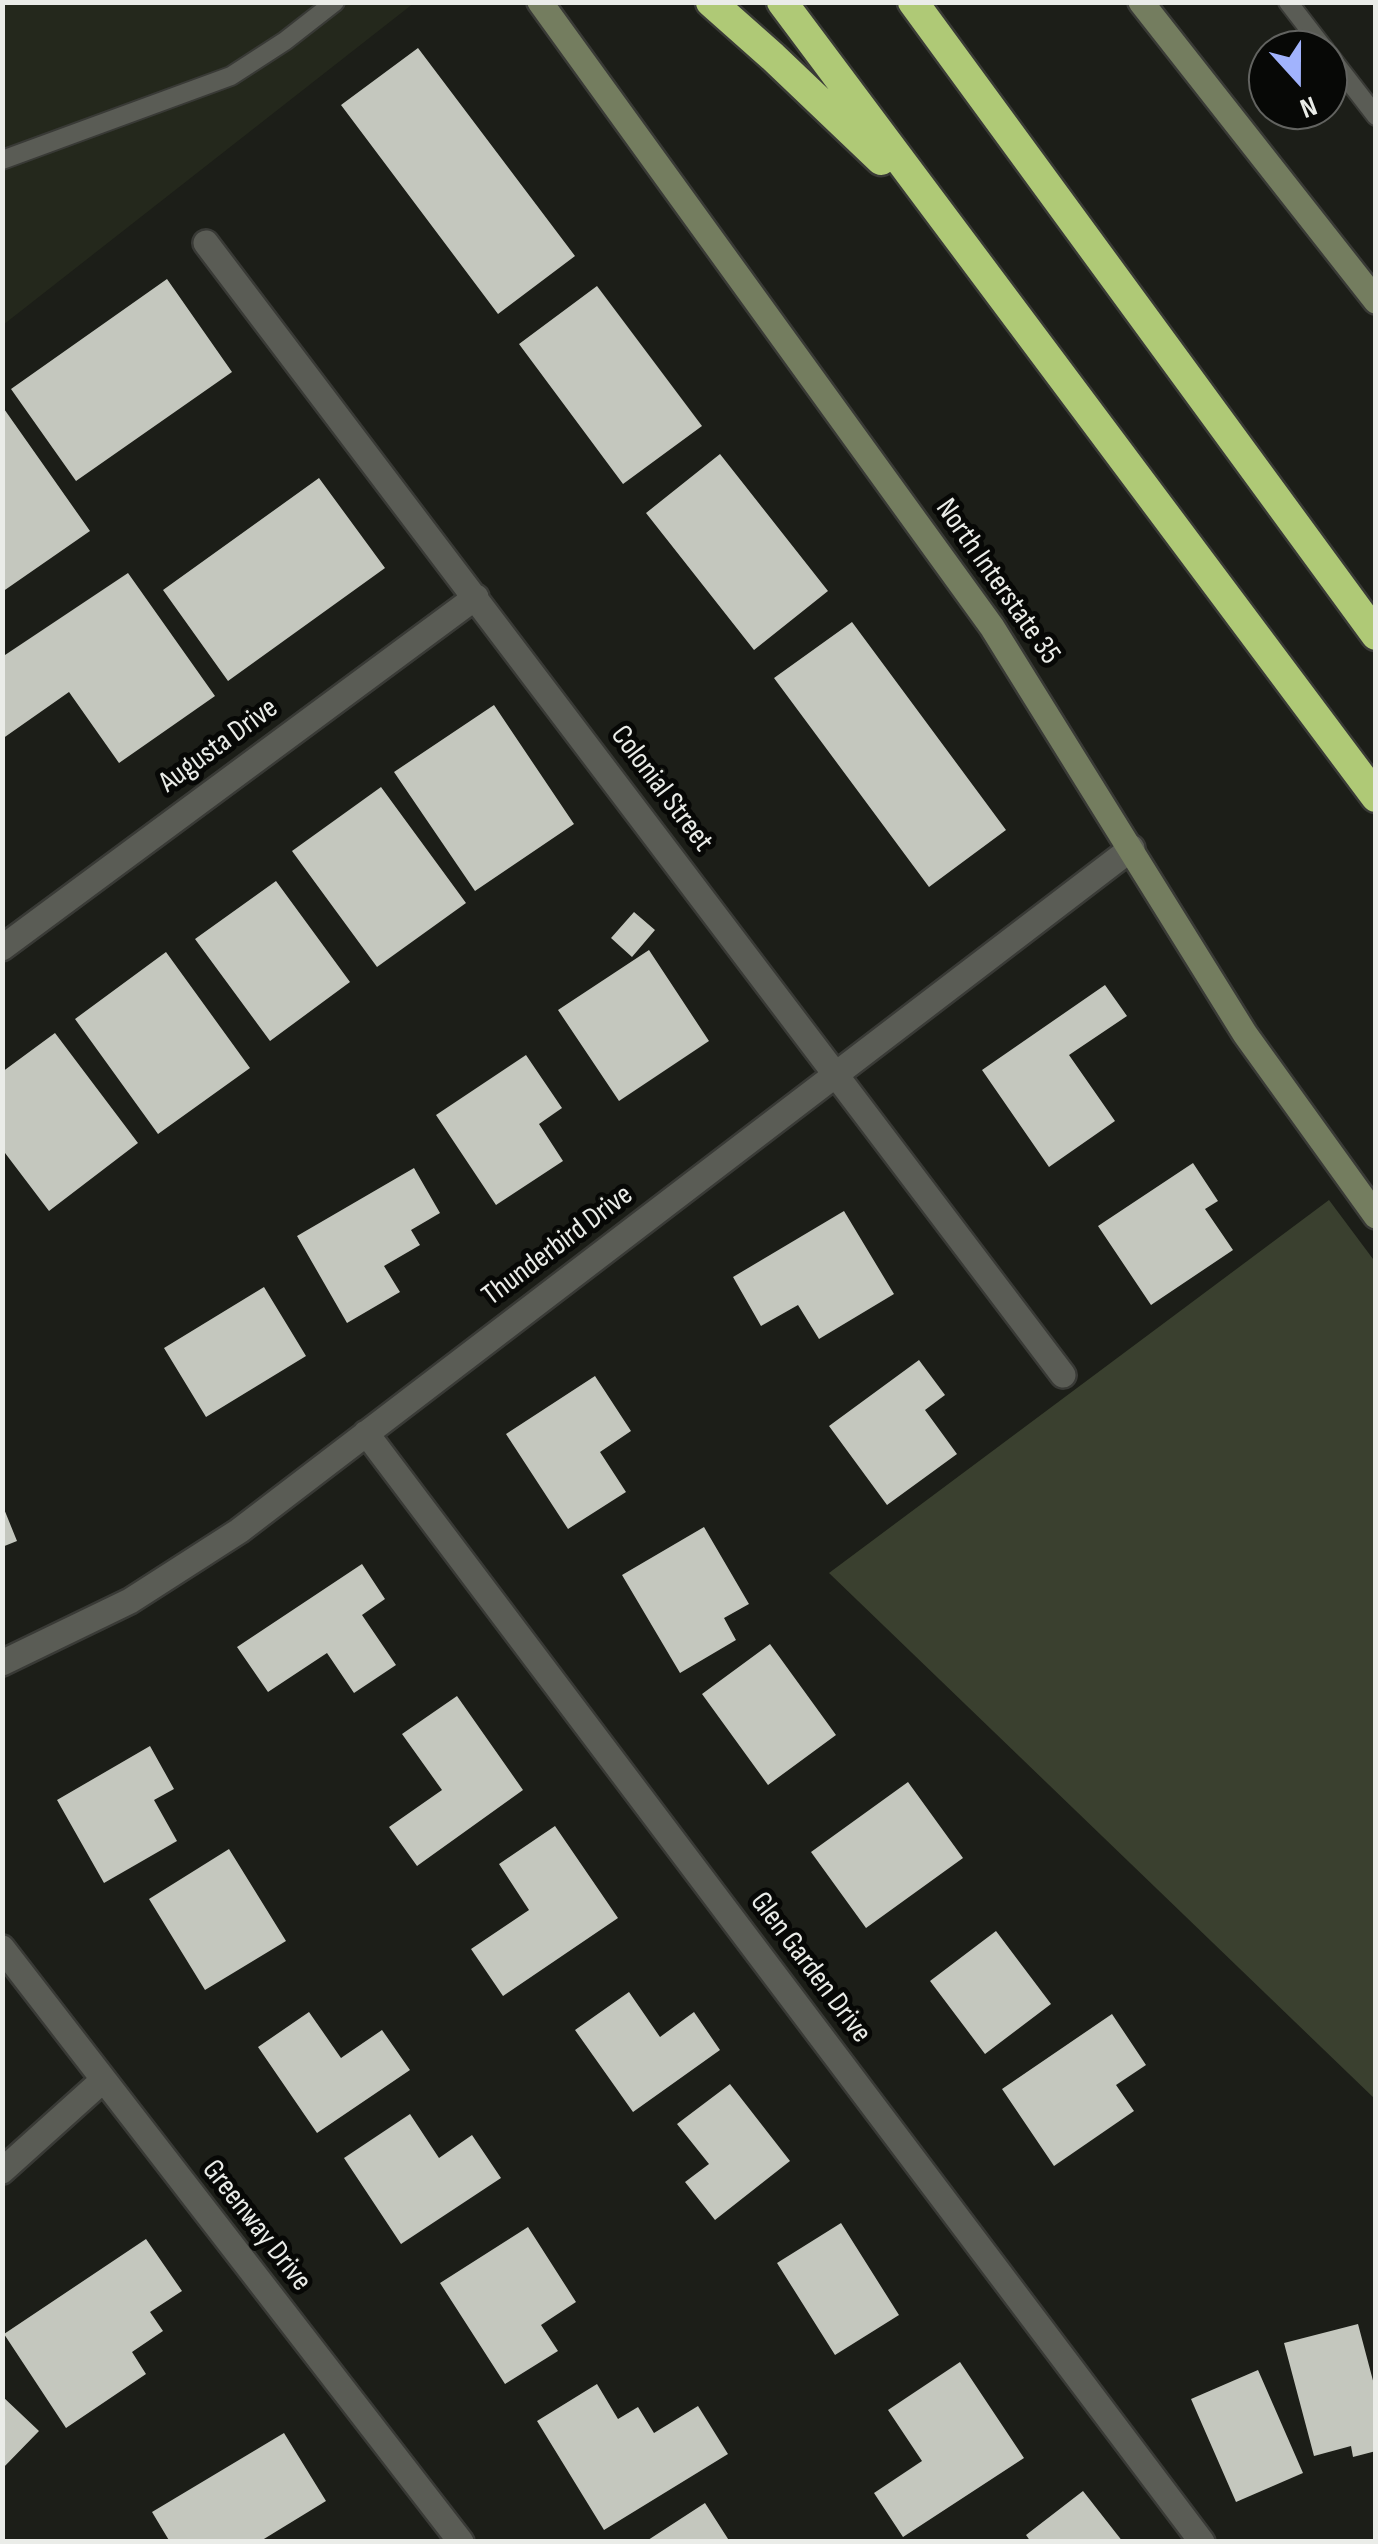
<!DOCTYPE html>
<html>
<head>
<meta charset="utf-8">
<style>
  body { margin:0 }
  #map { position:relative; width:1378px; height:2544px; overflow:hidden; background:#1c1e18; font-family:"Sofia Sans Condensed",sans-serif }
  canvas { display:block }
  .frame { position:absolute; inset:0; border:5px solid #eaece8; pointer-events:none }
  .north { position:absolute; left:1248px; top:30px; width:100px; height:100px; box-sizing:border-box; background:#070806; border:2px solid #626360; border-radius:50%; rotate:159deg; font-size:28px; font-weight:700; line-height:40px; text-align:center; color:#eaece8 }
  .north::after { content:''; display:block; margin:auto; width:35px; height:45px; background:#a1b3fd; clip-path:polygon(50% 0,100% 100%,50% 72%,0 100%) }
</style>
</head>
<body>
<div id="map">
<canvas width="1378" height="2544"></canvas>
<div class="frame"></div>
<div class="north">N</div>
</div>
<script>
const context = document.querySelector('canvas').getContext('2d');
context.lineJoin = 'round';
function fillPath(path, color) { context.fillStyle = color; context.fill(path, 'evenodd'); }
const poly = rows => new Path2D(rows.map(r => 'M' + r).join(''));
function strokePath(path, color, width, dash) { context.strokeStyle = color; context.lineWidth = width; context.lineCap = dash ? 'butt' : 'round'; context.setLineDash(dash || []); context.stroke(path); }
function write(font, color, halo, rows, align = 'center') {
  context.font = font + ' "Sofia Sans Condensed",sans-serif'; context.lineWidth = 10; context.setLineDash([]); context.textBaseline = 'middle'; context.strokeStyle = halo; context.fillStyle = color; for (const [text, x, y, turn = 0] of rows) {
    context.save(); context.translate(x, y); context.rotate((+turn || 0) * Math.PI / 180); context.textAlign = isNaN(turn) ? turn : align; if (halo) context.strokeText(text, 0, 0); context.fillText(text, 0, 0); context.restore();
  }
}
const built = poly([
  [3,3,414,3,3,325]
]);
const green = poly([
  [1329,1200,1376,1263,1375,2099,829,1573]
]);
const building = poly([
  [418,48,575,256,498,314,341,105],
  [167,279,232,372,76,481,11,389],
  [597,286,702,426,623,484,519,344],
  [2,406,90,531,2,592],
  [720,454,828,591,754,650,646,513],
  [319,478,385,568,228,681,163,590],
  [128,573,215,696,119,763,69,692,2,739,2,657],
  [852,622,1006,830,929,887,774,678],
  [494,705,574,824,475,891,394,772],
  [381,787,466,903,377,967,292,851],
  [276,881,350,982,270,1041,195,939],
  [634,912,655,930,632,957,611,938],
  [649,950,709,1041,619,1101,558,1010],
  [166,952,250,1068,158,1134,75,1019],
  [1105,985,1127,1016,1069,1055,1115,1121,1049,1167,982,1070],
  [55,1033,138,1143,49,1211,2,1149,2,1072],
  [526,1055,562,1108,539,1124,563,1161,496,1205,436,1115],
  [1193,1163,1218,1201,1205,1209,1233,1250,1151,1305,1098,1226],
  [414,1168,440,1213,411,1230,420,1245,384,1266,400,1292,347,1323,297,1236],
  [844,1211,894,1294,819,1339,798,1305,761,1326,733,1277],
  [264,1287,306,1356,206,1417,164,1348],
  [919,1360,945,1395,925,1410,957,1454,887,1505,829,1426],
  [595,1376,631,1431,600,1452,626,1492,568,1529,506,1434],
  [2,1504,17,1541,2,1547],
  [704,1527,749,1604,724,1618,736,1640,680,1673,622,1575],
  [362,1564,385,1599,362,1615,396,1665,354,1693,327,1653,268,1692,237,1647],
  [770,1644,836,1735,768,1785,702,1694],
  [457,1696,523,1790,417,1866,389,1827,442,1790,402,1734],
  [150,1746,174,1789,154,1800,177,1841,104,1883,57,1800],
  [908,1782,963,1858,866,1928,811,1852],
  [555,1826,618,1918,503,1996,471,1949,529,1910,499,1864],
  [229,1849,286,1941,205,1990,149,1899],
  [996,1931,1051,2004,985,2054,930,1981],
  [629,1992,660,2037,694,2012,720,2050,633,2112,575,2030],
  [309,2012,341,2058,382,2030,410,2070,317,2133,258,2047],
  [1112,2014,1146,2065,1116,2085,1134,2111,1054,2166,1002,2089],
  [730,2084,790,2161,715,2220,685,2182,709,2164,677,2124],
  [410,2114,439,2158,472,2135,501,2178,401,2244,344,2158],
  [841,2223,899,2315,835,2355,777,2263],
  [528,2227,576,2302,541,2325,558,2351,505,2384,440,2283],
  [146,2239,182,2291,150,2312,163,2331,132,2352,146,2374,66,2428,4,2334],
  [1358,2324,1376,2392,1376,2451,1353,2457,1351,2446,1314,2456,1284,2343],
  [960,2362,1024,2458,903,2537,874,2493,922,2461,888,2410],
  [1258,2370,1303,2473,1236,2502,1191,2399],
  [597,2384,618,2419,638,2407,654,2433,698,2406,728,2454,604,2530,537,2421],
  [2,2396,39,2431,2,2469],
  [284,2433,326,2501,259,2542,170,2542,152,2512],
  [1083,2491,1123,2542,1031,2542,1026,2535],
  [705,2503,730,2542,645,2542]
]);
const lane = poly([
  [1288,2,1325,50],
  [1328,54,1376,116],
  [2,160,231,76,285,41,335,2]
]);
const street = poly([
  [206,243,1063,1375],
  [2,948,476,597],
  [366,1433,1202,2542],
  [2,1663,130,1601,239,1531,1132,848],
  [2,1948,461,2542],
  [2,2171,102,2081]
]);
const secondary = poly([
  [540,2,992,627,1245,1034,1376,1216],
  [1141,2,1376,301]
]);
const highway = poly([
  [711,2,773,57,881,160],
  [782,2,1376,797],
  [913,2,1376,635]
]);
const streetNames = [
  ["North Interstate 35",997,582,55],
  ["Augusta Drive",219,746,-36],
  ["Colonial Street",661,789,53],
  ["Thunderbird Drive",558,1246,-37],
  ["Glen Garden Drive",810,1968,53],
  ["Greenway Drive",256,2226,52]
];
fillPath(built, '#24281c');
fillPath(green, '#3a402f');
fillPath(building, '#c4c7be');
strokePath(lane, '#393a36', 22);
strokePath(street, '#393a36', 30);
strokePath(secondary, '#393a36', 30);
strokePath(highway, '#393a36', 35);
strokePath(lane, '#5a5c55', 18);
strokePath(street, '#5a5c55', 25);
strokePath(secondary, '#747d5f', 25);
strokePath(highway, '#afc976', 30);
write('30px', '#eaece8', '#070806', streetNames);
</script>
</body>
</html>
